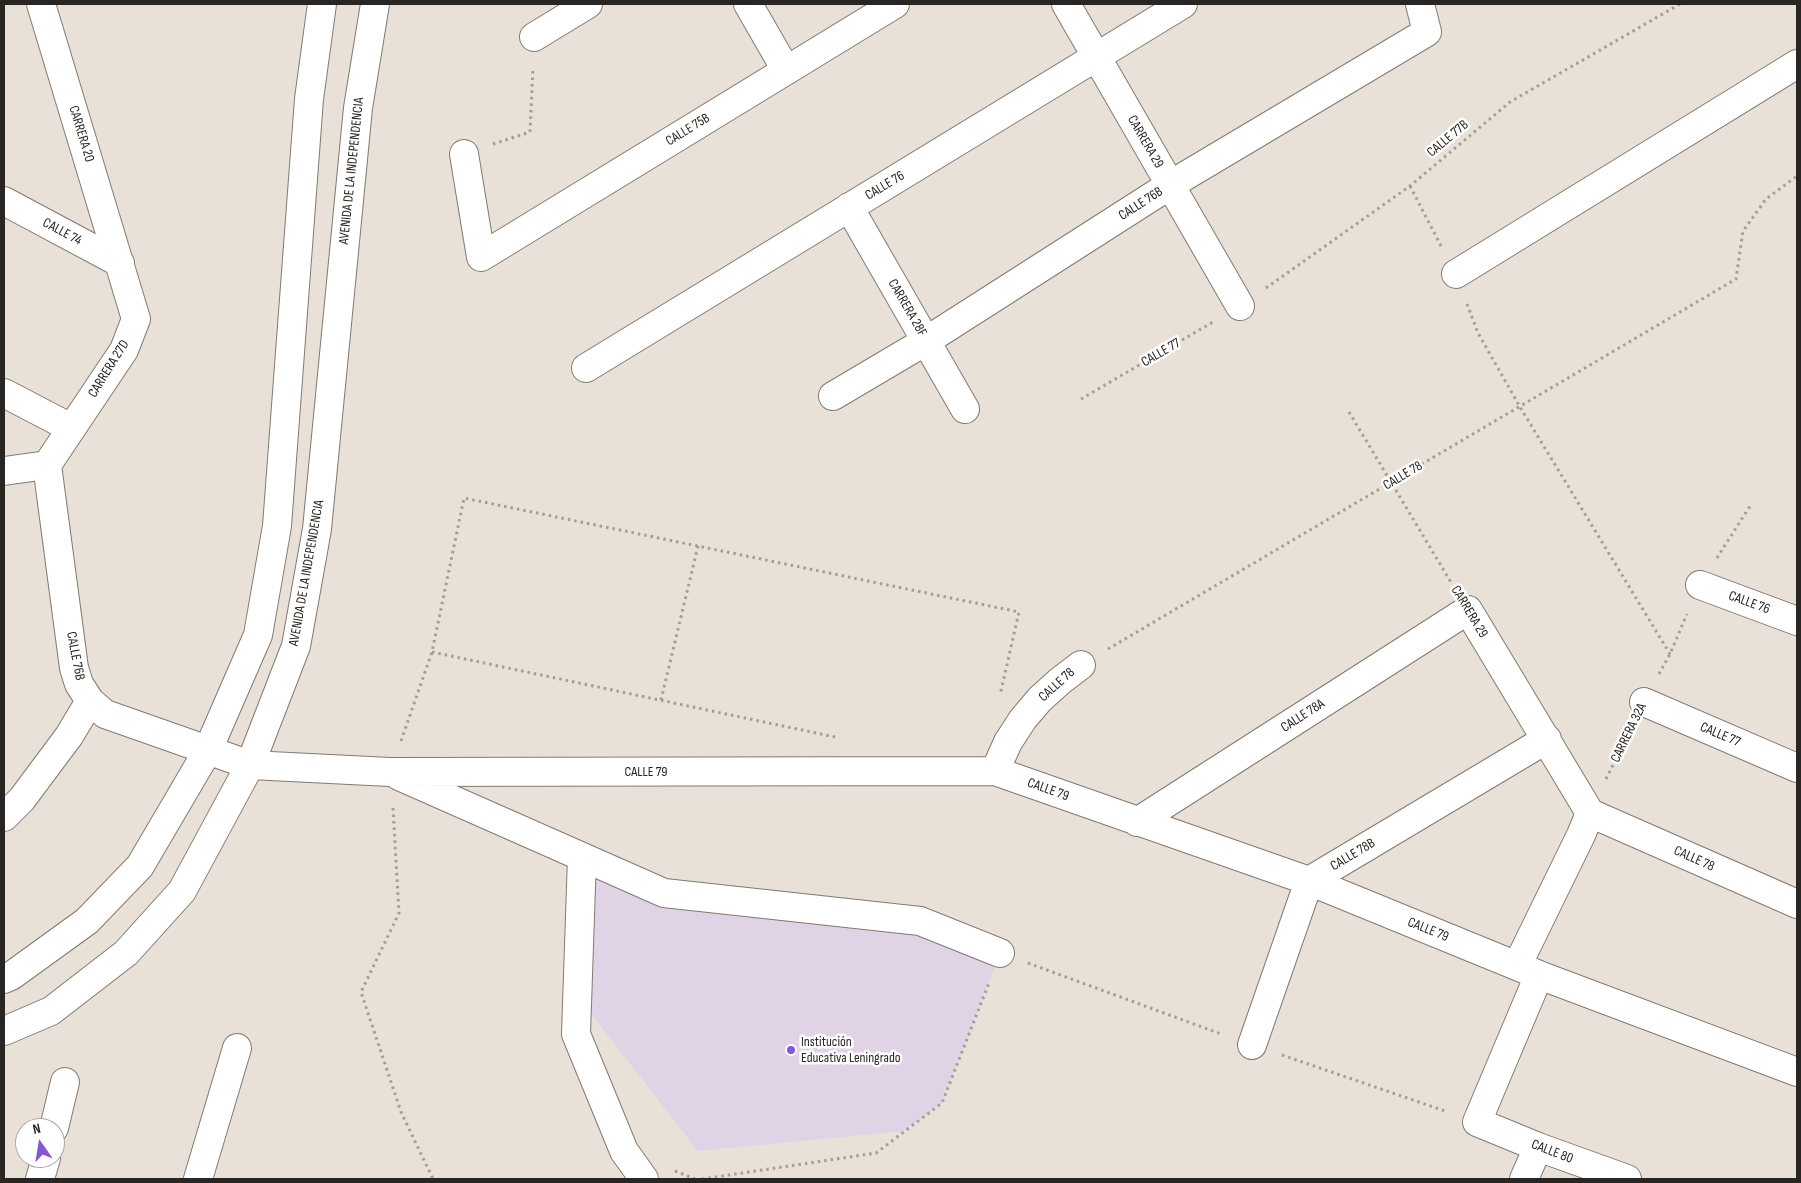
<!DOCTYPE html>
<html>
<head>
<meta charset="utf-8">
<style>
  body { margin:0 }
  #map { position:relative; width:1801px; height:1183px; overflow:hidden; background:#e9e1d7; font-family:"Sofia Sans Condensed",sans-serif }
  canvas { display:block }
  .frame { position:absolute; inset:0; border:5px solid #292522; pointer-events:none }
  .north { position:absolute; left:15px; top:1118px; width:50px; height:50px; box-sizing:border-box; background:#fff; border:1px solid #a9a8a7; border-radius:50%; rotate:347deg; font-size:14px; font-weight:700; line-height:20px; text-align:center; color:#292522 }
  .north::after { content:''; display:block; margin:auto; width:18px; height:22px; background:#8458d1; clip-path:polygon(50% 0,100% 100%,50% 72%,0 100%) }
</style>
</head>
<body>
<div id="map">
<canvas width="1801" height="1183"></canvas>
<div class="frame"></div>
<div class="north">N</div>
</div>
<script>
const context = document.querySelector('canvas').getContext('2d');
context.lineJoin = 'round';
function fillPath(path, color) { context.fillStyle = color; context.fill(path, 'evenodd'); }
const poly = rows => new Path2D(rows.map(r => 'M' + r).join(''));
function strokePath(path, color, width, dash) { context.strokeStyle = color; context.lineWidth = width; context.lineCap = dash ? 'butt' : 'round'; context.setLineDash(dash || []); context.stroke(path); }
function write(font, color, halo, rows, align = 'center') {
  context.font = font + ' "Sofia Sans Condensed",sans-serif'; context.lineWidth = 5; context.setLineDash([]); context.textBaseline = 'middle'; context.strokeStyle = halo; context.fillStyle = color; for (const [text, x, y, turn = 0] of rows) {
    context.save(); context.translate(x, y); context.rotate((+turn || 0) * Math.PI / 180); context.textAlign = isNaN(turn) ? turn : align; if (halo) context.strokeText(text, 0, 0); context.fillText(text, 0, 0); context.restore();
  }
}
const education = poly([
  [582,857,664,893,920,921,1000,953,942,1103,904,1131,698,1151,577,996]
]);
const path = poly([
  [493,144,530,132,533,67],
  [1410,186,1441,246],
  [1266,288,1410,186,1510,102,1680,4],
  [1467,304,1478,333,1520,407,1670,654],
  [1081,399,1213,322],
  [1349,412,1452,584],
  [1717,558,1750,506],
  [1108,649,1736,279,1743,231,1766,199,1797,176],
  [432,652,835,737],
  [1659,674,1670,654,1687,614],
  [661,700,698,546],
  [401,741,432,652,464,498,1019,612,1000,695],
  [1606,779,1630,731],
  [393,808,399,913,361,992,401,1112,433,1179],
  [1028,963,1221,1034],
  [1282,1055,1448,1112],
  [675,1171,695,1179],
  [702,1179,876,1153,942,1103,989,983]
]);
const minor = poly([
  [41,4,136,319,124,350,47,465],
  [748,4,786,70],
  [1066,4,1240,306],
  [534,37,588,4],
  [464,154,481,257,895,4],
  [4,201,120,263],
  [849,207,965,409],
  [1456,274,1797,64],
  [586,368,1183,4],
  [4,393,71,428],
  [833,396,926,341,1170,185,1427,32,1420,4],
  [47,465,74,668,79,684,90,701,105,714,250,765,390,772,995,771,1309,881,1539,975,1797,1072],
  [4,471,47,465],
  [1700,585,1797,621],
  [1644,702,1797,768],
  [995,771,1008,742,1023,719,1040,699,1060,681,1081,665],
  [399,776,664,893,920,921,1000,953],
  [1590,813,1797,904],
  [4,817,22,799,69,736,90,701],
  [1137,822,1468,610,1590,813],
  [582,857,576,1034,624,1151,644,1179],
  [1517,966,1581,835,1590,813],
  [1539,975,1477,1122,1538,1147,1627,1179],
  [1252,1045,1309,881,1547,739],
  [54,1128,65,1082],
  [40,1179,46,1158],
  [198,1179,237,1048],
  [1524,1179,1538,1147]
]);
const major = poly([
  [4,979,11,976,87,921,140,866,208,750,258,635,277,526,309,99,322,4],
  [4,1031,51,1011,126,953,182,891,250,765,296,646,317,529,358,108,375,4]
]);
const markers = [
  [791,1050,5,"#8458d1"]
];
const streetNames = [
  ["CALLE 75B",688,130,-32],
  ["CARRERA 20",81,134,73],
  ["CALLE 77B",1448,139,-40],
  ["CARRERA 29",1145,142,60],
  ["AVENIDA DE LA INDEPENDENCIA",352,171,-84],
  ["CALLE 76",885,186,-31],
  ["CALLE 76B",1141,204,-33],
  ["CALLE 74",62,232,28],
  ["CARRERA 28F",907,308,60],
  ["CALLE 77",1161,353,-30],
  ["CARRERA 27D",109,369,-58],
  ["CALLE 78",1403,476,-31],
  ["AVENIDA DE LA INDEPENDENCIA",307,573,-80],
  ["CALLE 76",1749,603,20],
  ["CARRERA 29",1469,612,59],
  ["CALLE 76B",75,656,79],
  ["CALLE 78",1057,685,-42],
  ["CALLE 78A",1303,716,-33],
  ["CARRERA 32A",1629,733,-64],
  ["CALLE 77",1720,735,23],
  ["CALLE 79",646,772],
  ["CALLE 79",1048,790,20],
  ["CALLE 78B",1353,855,-31],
  ["CALLE 78",1694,859,24],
  ["CALLE 79",1428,930,22],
  ["CALLE 80",1552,1152,21]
];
const poiNames = [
  ["Institución",801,1042],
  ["Educativa Leningrado",801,1058]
];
fillPath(education, '#e1d3e6');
strokePath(minor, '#817a71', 30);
strokePath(major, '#817a71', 30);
strokePath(path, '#a39d95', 3, [2.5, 4]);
strokePath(minor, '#fff', 28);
strokePath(major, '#fff', 28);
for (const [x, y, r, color] of markers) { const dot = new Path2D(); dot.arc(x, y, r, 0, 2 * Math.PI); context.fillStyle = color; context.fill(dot); strokePath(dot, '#fff', 2); }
write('14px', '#292522', '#fff', streetNames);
write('14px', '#292522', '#fff', poiNames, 'left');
</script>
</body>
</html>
